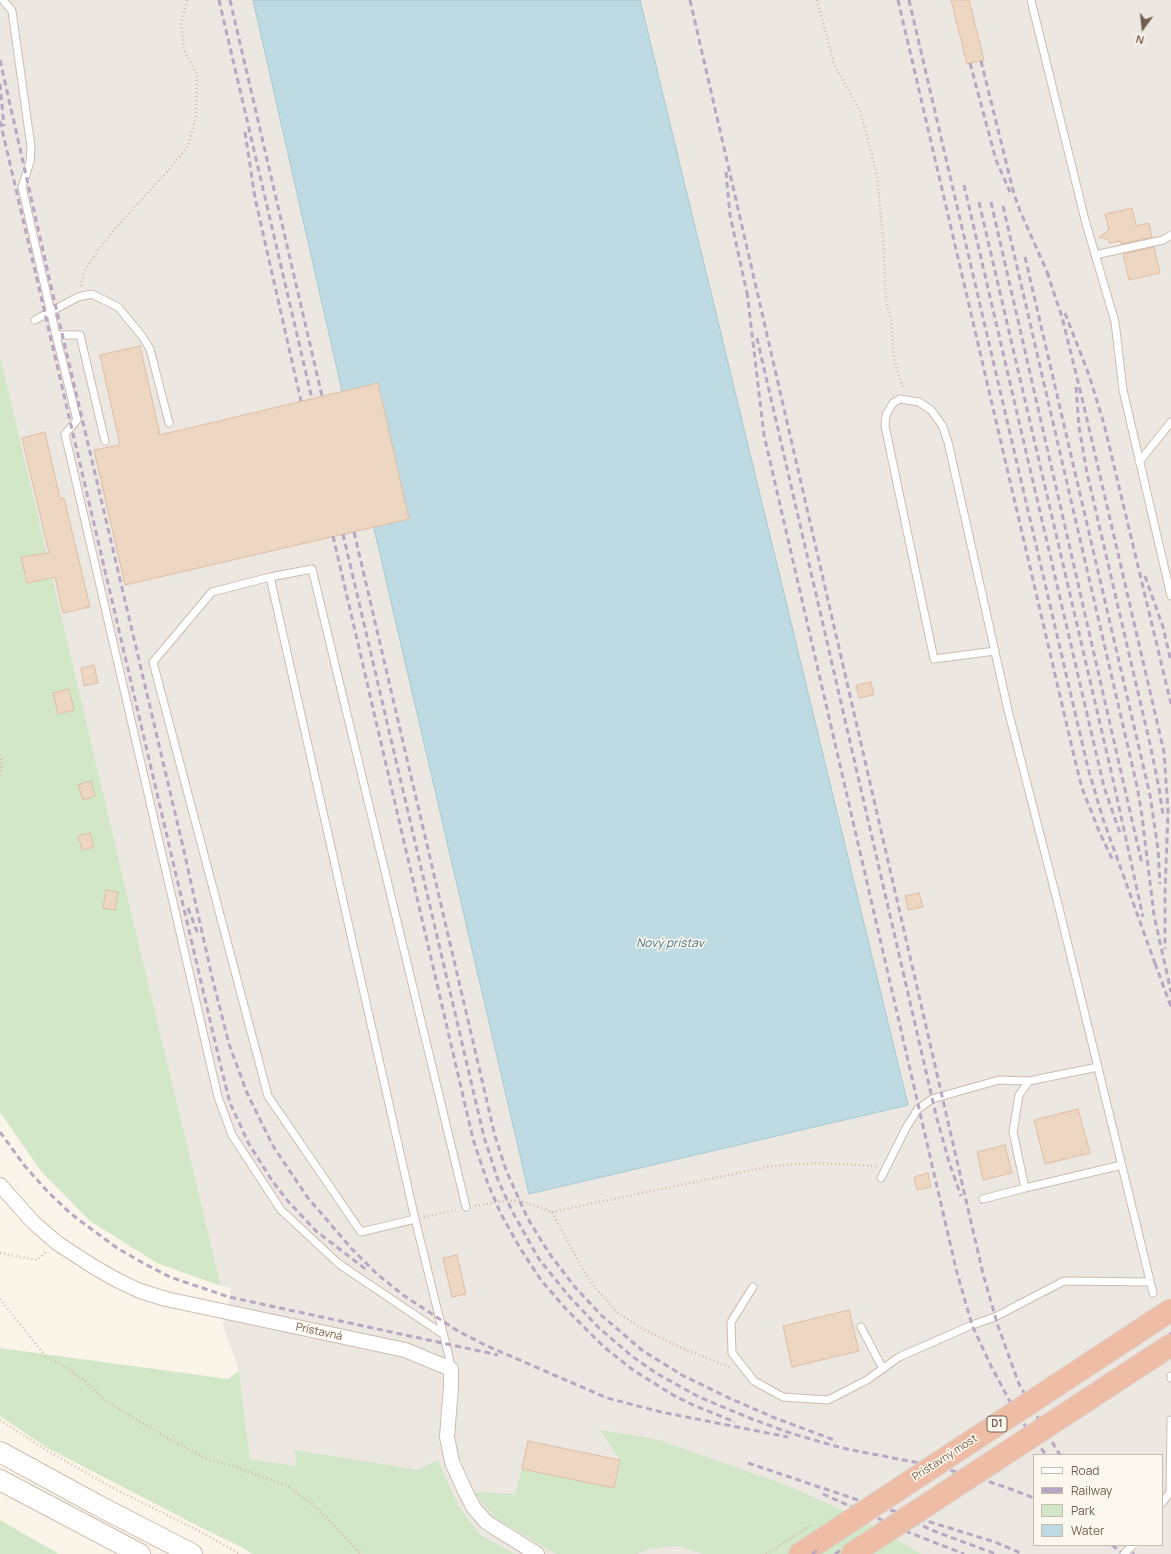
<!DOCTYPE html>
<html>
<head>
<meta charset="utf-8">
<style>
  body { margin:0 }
  #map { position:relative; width:1171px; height:1554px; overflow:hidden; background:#faf5e8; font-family:Manrope,sans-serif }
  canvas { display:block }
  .legend { position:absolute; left:1033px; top:1454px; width:130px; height:92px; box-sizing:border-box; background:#fdf8ee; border:1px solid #c5baae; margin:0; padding:5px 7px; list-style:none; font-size:12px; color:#725e4e }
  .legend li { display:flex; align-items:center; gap:8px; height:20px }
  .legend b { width:20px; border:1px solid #c5baae }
  .north { position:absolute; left:1123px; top:8px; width:40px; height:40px; -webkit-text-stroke:3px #fdf8ee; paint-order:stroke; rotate:195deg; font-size:11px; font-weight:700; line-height:16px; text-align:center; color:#725e4e }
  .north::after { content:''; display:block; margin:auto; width:14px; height:18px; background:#725e4e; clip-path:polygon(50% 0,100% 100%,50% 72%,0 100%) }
</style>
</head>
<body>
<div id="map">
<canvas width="1171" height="1554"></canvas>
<ul class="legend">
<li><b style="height:5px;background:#fff"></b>Road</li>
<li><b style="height:5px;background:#b8a7c4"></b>Railway</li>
<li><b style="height:11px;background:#d2e7c8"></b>Park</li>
<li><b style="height:11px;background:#bedbe3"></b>Water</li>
</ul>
<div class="north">N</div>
</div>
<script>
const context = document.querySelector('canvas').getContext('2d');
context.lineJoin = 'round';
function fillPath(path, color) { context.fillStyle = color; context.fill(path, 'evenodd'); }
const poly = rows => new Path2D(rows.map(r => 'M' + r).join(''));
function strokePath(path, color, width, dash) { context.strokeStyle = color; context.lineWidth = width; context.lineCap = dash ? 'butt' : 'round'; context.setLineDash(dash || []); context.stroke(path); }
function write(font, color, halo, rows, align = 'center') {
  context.font = font + ' Manrope,sans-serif'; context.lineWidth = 3; context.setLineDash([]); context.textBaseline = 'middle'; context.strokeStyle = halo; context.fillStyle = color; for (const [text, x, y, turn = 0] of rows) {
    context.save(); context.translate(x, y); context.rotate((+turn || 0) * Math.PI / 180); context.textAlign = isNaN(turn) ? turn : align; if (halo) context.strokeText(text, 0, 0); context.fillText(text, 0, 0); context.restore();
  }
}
const industrial = poly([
  [0,0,253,0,342,391,529,1194,907,1105,640,0,1171,0,1171,1554,469,1554,418,1526,425,1485,250,1459,239,1371,223,1325,231,1288,221,1286,138,941,0,355],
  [1034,1455,1162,1455,1162,1545,1034,1545]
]);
const green = poly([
  [0,355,138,941,221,1286,157,1263,90,1221,41,1171,0,1112],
  [0,1348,228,1379,239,1371,250,1459,296,1466,295,1450,418,1470,438,1460,458,1505,480,1535,515,1554,252,1554,241,1547,202,1528,46,1447,0,1416],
  [600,1430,656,1439,786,1485,862,1519,921,1554,703,1554,678,1546,648,1549,637,1554,556,1554,495,1518,474,1492,515,1494,522,1469,614,1488,617,1479,620,1460],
  [0,1520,59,1554,0,1554]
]);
const water = poly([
  [253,0,640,0,908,1105,529,1194,342,391,253,0]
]);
const building = poly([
  [951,0,969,0,984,60,967,64,951,0],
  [1132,208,1136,226,1149,223,1152,237,1121,244,1120,241,1109,243,1109,240,1099,237,1109,230,1105,214,1132,208],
  [1154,247,1160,273,1129,280,1123,254,1154,247],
  [140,346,160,435,378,383,409,519,125,585,94,450,120,445,100,355,140,346],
  [45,432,60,499,64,498,90,607,63,613,55,577,27,583,21,557,49,553,22,438,45,432],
  [94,665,98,683,84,686,81,668,94,665],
  [871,682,874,695,859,698,856,685,871,682],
  [69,689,74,710,58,714,53,693,69,689],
  [91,781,95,796,83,800,78,785,91,781],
  [90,833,94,847,82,850,78,836,90,833],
  [106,890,118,892,115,910,103,908,106,890],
  [919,893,923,907,908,910,905,896,919,893],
  [1078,1109,1090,1153,1045,1164,1034,1120,1078,1109],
  [1005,1145,1012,1173,983,1180,977,1152,1005,1145],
  [928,1173,931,1187,917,1190,914,1177,928,1173],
  [457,1255,466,1294,452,1297,443,1258,457,1255],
  [849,1310,859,1351,792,1367,783,1326,849,1310],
  [528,1441,620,1460,614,1488,522,1469,528,1441]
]);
const path = poly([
  [817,0,834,64,860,111,877,174,884,249,886,303,891,319,894,358,900,380,904,389],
  [81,286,84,272,98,250,119,224,166,173,188,146,196,116,197,74,184,50,181,24,187,0],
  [0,755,2,761,0,777],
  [475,1206,496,1202,519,1200,552,1212,582,1268,598,1291,618,1313,645,1330,682,1348,729,1367],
  [552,1212,771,1166,817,1163,877,1166],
  [424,1217,456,1210],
  [0,1253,37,1260,47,1251],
  [0,1299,46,1357,66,1367,82,1379,109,1403,169,1439,210,1460,233,1466,287,1486,314,1505,361,1554],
  [0,1420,43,1448,115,1489,199,1531,240,1554]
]);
const lane = poly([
  [3,0,12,11,31,147,30,162,22,187,56,335,80,335,105,441],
  [1031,0,1085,220,1115,322,1123,390,1171,596],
  [1095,255,1163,240,1171,235],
  [35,320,78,297,92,294,118,307,142,336,150,349,169,423],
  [56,335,77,420,65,434,218,1097,232,1135,281,1210,339,1264,443,1334],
  [1139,462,1171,422],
  [270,577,212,592,153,662,268,1096,361,1232,415,1219],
  [995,651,934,659,885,426,886,415,893,403,900,399,919,402,931,410,942,425,948,442,1008,710,1059,908,1153,1293],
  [1098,1067,1029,1081,1019,1095,1013,1132,1025,1188,1122,1165],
  [881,1178,906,1128,918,1109,932,1099,999,1080,1029,1081],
  [983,1199,1025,1188],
  [753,1287,731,1322,732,1353,754,1381,783,1397,828,1400,867,1380,899,1357,972,1325,995,1317,1064,1281,1150,1282],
  [861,1327,883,1369],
  [451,1369,449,1357,415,1219,270,577,312,569,466,1207],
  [1171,1376,1171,1378],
  [1170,1492,1171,1420],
  [1162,1503,1170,1492,1171,1492]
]);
const street = poly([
  [0,1185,33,1222,57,1243,94,1267,117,1280,140,1291,166,1299,405,1350,451,1369,451,1387,447,1437,452,1462,466,1493,474,1508,486,1522,537,1554]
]);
const secondary = poly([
  [0,1452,99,1506,192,1554],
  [0,1480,140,1554]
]);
const highway = poly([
  [800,1554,823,1539]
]);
const rail = poly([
  [219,0,312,399],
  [230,0,322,396],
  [690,0,983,1274,998,1326,1019,1384,1043,1427,1060,1455],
  [898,0,1074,756,1082,788,1099,831,1113,861],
  [909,0,1088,768,1103,819,1157,969],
  [0,60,56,308,184,851,212,977,229,1044,247,1093,273,1146,308,1198,351,1248,376,1273,403,1295,458,1331,485,1345,607,1398,661,1412,788,1437],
  [981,61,1014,194,1020,211,1049,276],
  [970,63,996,160,1010,192],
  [0,84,4,126],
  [0,121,220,1063,230,1103,249,1144,273,1182,287,1200,316,1231,368,1271],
  [245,132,255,198,301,401],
  [726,172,730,215,748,298],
  [964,185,1104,787,1121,836],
  [979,202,1114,784,1143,917],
  [991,202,1142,864],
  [1003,206,1137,786,1142,816,1154,915,1171,992],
  [1025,257,1150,795,1158,849,1160,884],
  [1047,272,1062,317,1082,398,1164,752,1168,811,1165,893,1165,949],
  [747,292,764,435,956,1269,972,1325,991,1366,1016,1413,1046,1455],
  [1065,313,1089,375,1104,424,1171,704],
  [757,338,936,1115,949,1162,961,1196],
  [1076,387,1079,427,1087,473,1150,744,1159,788,1163,815],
  [354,532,495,1136,506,1170,528,1219,549,1253,574,1286,601,1315,643,1351,682,1375,729,1398,775,1418,837,1441],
  [343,534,484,1137,498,1180,513,1213,539,1259,568,1295,599,1328,633,1357,656,1373,699,1397,752,1419,793,1434,842,1448,924,1464,965,1474,1005,1487,1034,1498],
  [333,536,473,1139,488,1184,501,1214,520,1248,541,1280,566,1309,604,1347,633,1370,673,1395,693,1405,735,1422],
  [1145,576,1163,627,1171,662],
  [188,908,198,934],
  [1155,963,1171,1007],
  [0,1132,24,1165,47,1191,71,1214,117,1248,143,1263,170,1277,229,1297,498,1355],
  [748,1463,858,1500,995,1542,1023,1554],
  [823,1494,908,1532,964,1554],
  [914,1522,934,1531,996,1554],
  [1112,1545,1123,1554],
  [1126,1545,1134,1554],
  [812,1554,1171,1318],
  [835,1554,1171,1333]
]);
const pathBridge = poly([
  [766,1554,811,1525]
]);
const laneBridge = poly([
  [1124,1554,1133,1545]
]);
const highwayBridge = poly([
  [823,1539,1171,1310],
  [852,1554,1171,1345]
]);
const shields = [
  [997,1424,20]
];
const shieldNames = [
  ["D1",997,1424]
];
const streetNames = [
  ["Prístavná",319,1332,12],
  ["Prístavný most",945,1458,-33]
];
const waterNames = [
  ["Nový prístav",670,944]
];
fillPath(industrial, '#ece7e1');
fillPath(green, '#d2e7c8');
fillPath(water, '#bedbe3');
strokePath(water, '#a5c9d3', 1);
fillPath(building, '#edd6c2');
strokePath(building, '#dfbea4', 1);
strokePath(lane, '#ccbdaf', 9);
strokePath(street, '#ccbdaf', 16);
strokePath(secondary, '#cebead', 22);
strokePath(highway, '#d8d2cd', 24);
strokePath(path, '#d2baa5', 2.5, [1, 3]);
strokePath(lane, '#fff', 7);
strokePath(street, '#fff', 14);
strokePath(secondary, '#fff', 20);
strokePath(highway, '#efbda5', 22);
strokePath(rail, '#b8a7c4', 3, [6, 4]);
strokePath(laneBridge, '#ccbdaf', 9, []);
strokePath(highwayBridge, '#d8d2cd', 24, []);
strokePath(pathBridge, '#d2baa5', 2.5, [1, 3]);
strokePath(laneBridge, '#fff', 7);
strokePath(highwayBridge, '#efbda5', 22);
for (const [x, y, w] of shields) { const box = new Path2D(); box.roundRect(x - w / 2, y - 8, w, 16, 3); context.fillStyle = '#fdf8ee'; context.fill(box); strokePath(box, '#725e4e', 1); }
write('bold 10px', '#725e4e', null, shieldNames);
write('11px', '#725e4e', '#fdf8ee', streetNames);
write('italic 12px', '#4a7684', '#fdf8ee', waterNames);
</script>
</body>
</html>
